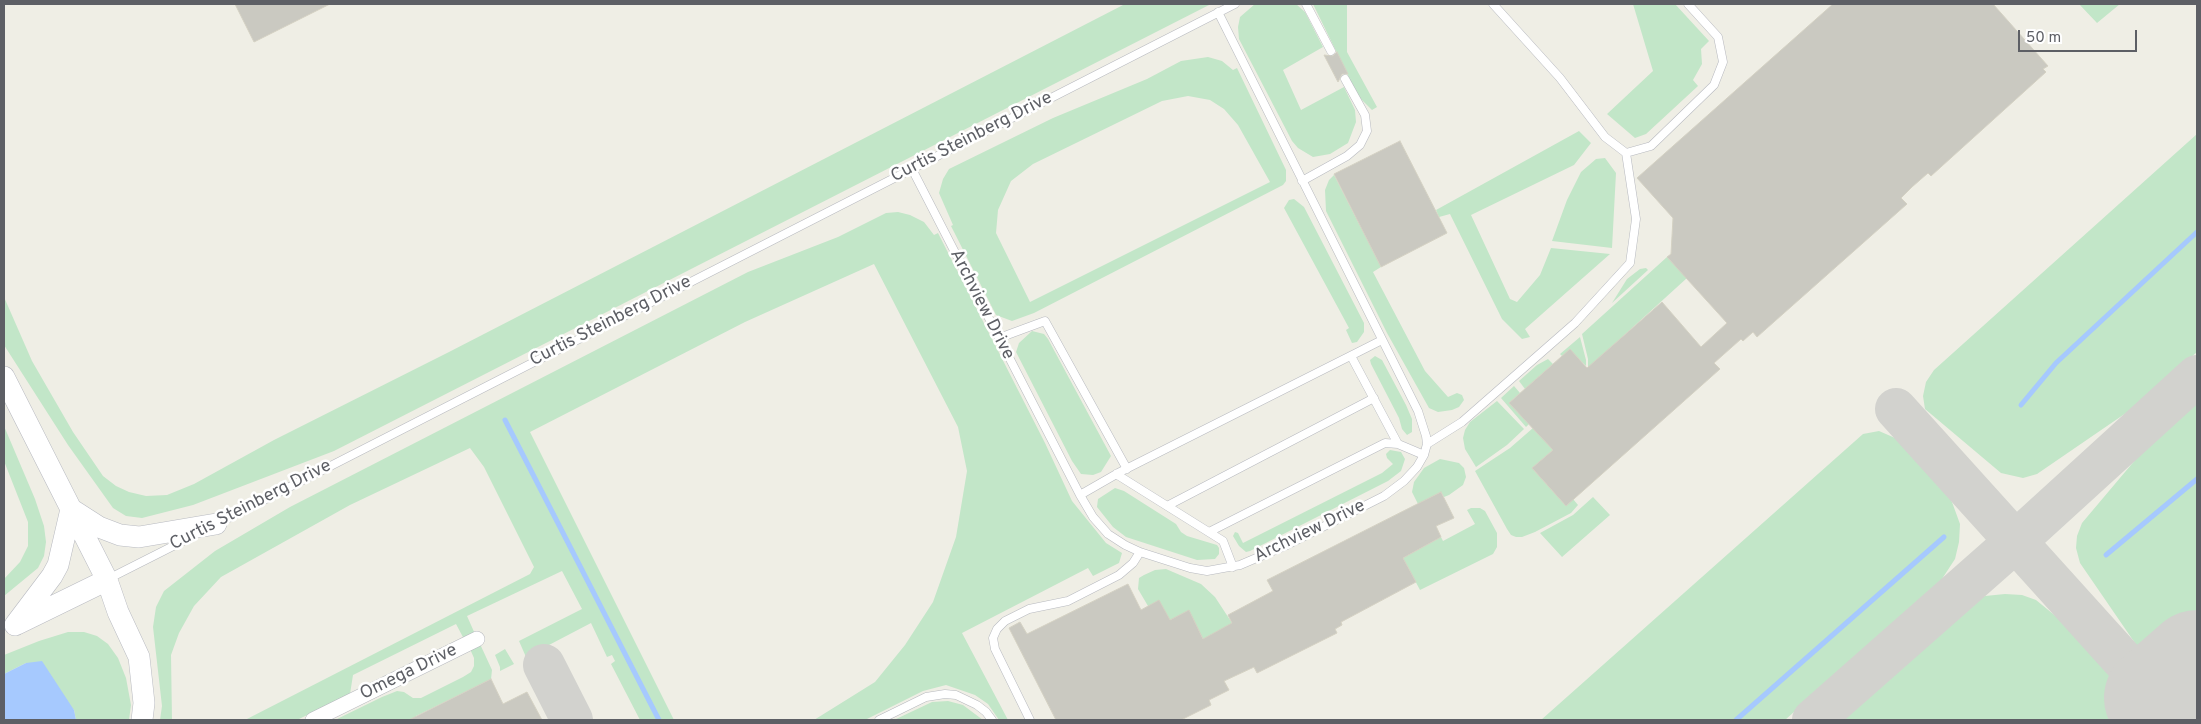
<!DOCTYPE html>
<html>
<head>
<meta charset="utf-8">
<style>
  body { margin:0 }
  #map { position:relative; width:2201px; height:724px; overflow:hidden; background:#efeee5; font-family:Overpass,sans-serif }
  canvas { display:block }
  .frame { position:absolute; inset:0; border:5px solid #5d5f65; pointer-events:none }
  .scale { position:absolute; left:2018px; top:30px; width:119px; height:22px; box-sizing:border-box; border:2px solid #5d5f65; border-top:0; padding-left:6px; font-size:15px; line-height:18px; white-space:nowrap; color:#5d5f65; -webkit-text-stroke:4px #fff; paint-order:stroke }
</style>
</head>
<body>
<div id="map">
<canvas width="2201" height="724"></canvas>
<div class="frame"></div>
<div class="scale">50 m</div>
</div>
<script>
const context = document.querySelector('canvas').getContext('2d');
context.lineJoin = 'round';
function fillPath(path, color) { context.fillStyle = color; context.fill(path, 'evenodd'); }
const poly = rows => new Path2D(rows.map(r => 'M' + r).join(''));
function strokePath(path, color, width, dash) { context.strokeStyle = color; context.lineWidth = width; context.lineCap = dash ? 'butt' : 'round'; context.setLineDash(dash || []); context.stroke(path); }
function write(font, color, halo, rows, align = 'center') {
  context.font = font + ' Overpass,sans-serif'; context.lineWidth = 5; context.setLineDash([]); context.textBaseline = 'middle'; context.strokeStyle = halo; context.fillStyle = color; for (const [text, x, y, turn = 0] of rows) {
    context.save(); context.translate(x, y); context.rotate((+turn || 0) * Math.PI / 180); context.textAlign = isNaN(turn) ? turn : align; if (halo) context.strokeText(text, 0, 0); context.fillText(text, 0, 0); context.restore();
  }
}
const green = poly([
  [1125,4,1211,4,334,451,193,505,142,518,126,516,113,508,68,445,4,345,4,297,32,361,73,432,103,476,116,486,129,492,146,496,167,495,194,484,274,440,449,352],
  [1255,4,1296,4,1305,12,1323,47,1283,70,1301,110,1344,87,1355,110,1356,122,1348,143,1330,154,1313,157,1298,148,1292,141,1239,39,1238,27,1240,17],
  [1313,4,1349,4,1347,5,1347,52,1377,107,1372,110,1358,96],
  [1633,4,1675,4,1709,41,1701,49,1702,64,1693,80,1698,86,1646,134,1635,138,1607,114,1653,71],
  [2079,4,2120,4,2097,23],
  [1208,57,1222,61,1233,70,1237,68,1286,170,1286,181,1283,185,1034,313,1012,321,996,315,951,226,953,225,939,193,943,179,949,169,1053,118,1147,79,1181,61],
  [1188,96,1210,100,1224,109,1238,125,1270,182,1030,302,996,233,998,210,1011,181,1033,164,1162,101],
  [1579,131,1591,143,1574,165,1471,215,1510,299,1517,302,1540,275,1551,248,1610,254,1525,329,1530,337,1522,339,1502,319,1450,214,1439,217,1436,210],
  [2197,134,2197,352,2128,414,2126,413,2037,474,2023,478,2001,473,1925,409,1923,396,1926,382,1934,370],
  [1605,158,1616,173,1612,248,1552,241,1567,200,1581,172,1596,159],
  [1334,175,1381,267,1373,272,1425,371,1448,397,1457,393,1462,395,1464,400,1459,407,1452,410,1438,412,1429,408,1387,333,1326,211,1325,190,1329,180],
  [1294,199,1304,207,1364,323,1364,332,1357,342,1352,343,1346,330,1349,328,1284,208,1289,200],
  [898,212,910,215,924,222,934,235,938,233,1045,443,1072,501,1106,543,1122,553,1119,563,1093,576,1088,568,962,633,1008,720,999,720,988,704,975,695,946,685,923,691,865,720,814,720,875,682,905,645,933,602,956,537,967,471,958,427,874,264,745,322,530,432,674,720,640,720,611,664,615,661,612,655,607,657,591,623,526,657,519,641,582,609,562,571,467,616,475,634,464,639,456,624,353,675,350,694,297,720,245,720,530,574,534,567,484,467,470,448,350,505,221,577,194,606,179,633,171,655,172,720,160,720,162,706,153,627,156,607,164,591,215,551,290,507,748,272,838,237,886,213],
  [1667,257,1687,278,1588,368,1588,359,1582,334],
  [1646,268,1648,270,1612,303,1627,279,1640,269],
  [1032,331,1044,334,1048,339,1111,456,1101,472,1093,475,1081,474,1072,461,1016,352,1019,343],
  [1580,337,1586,360,1586,366,1570,350,1562,356,1560,354],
  [1375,356,1382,360,1406,405,1412,419,1412,432,1407,435,1402,429,1399,418,1371,364,1370,360],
  [1548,359,1553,364,1525,389,1519,381,1537,365],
  [1514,386,1520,393,1509,403,1529,424,1526,427,1501,398],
  [2197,400,2197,630,2180,645,2179,644,2171,649,2157,653,2145,651,2137,646,2080,563,2076,548,2077,536,2082,523,2152,440],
  [1497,401,1524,429,1507,445,1476,467,1465,449,1463,438,1465,430,1470,422],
  [4,426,35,499,44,526,46,542,44,556,38,568,4,596,4,579,20,562,28,546,28,522,4,461],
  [1533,428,1553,450,1532,468,1566,506,1573,499,1578,505,1571,513,1535,532,1522,537,1516,537,1511,535,1507,529,1475,471,1510,448],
  [1879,431,1902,441,1945,490,1952,502,1960,524,1959,542,1955,559,1940,582,1785,720,1541,720,1863,434],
  [1390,450,1401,452,1405,459,1401,471,1388,481,1250,551,1246,552,1239,546,1233,536,1235,532,1238,533,1243,543,1382,473,1393,464,1387,458,1386,454],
  [1440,459,1459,463,1464,468,1466,477,1463,485,1449,495,1444,497,1441,492,1418,504,1412,492,1414,482,1424,468],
  [1115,488,1124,491,1176,524,1181,532,1187,536,1217,545,1219,548,1219,554,1215,559,1197,560,1126,537,1113,527,1097,507,1098,499],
  [1593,497,1610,515,1562,557,1540,533,1573,515],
  [1471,508,1480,508,1485,511,1497,533,1497,547,1493,554,1420,590,1403,558,1441,537,1443,541,1475,524,1467,510],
  [1166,569,1201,584,1215,597,1232,623,1214,661,1189,611,1170,620,1148,606,1138,589,1139,578,1144,575,1155,570],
  [2005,594,2022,595,2036,600,2058,618,2150,720,1838,720,1963,609,1985,596],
  [68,632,84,632,97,636,108,644,118,658,126,678,131,705,129,720,76,720,74,710,26,663,4,674,4,655,39,641],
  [480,644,492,670,491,679,416,716,418,720,335,720,382,697,397,691,404,692,413,698,421,698,463,677,471,672,474,666,474,658,470,649],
  [505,649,514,664,500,671,500,667,495,655],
  [948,701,963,705,983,720,894,720,932,702]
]);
const water = poly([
  [42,661,74,710,76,720,4,720,4,674,26,663]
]);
const stream = poly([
  [2021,405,2056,363,2197,232],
  [505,420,659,720],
  [2106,555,2197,479],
  [1736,720,1944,537]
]);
const taxiway = poly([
  [1896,409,2177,720],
  [544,665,572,720],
  [2128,666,2140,674,2153,678,2167,677,2178,674,2197,657],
  [1813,720,2016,541,2197,376]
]);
const runway = poly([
  [2157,698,2197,663]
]);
const building = poly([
  [235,4,330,4,254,42,235,4],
  [1833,4,1993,4,2048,66,2043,69,2046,72,1931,176,1928,173,1912,187,1901,198,1907,204,1757,337,1753,332,1743,341,1741,339,1714,363,1720,369,1566,506,1532,468,1553,450,1509,403,1570,349,1587,368,1662,302,1701,347,1727,323,1667,257,1671,254,1673,218,1637,178,1833,4],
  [1337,52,1348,74,1342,74,1338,82,1324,55,1333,56,1337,52],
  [1400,141,1447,233,1381,267,1334,174,1400,141],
  [1441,492,1454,518,1436,526,1441,537,1403,558,1416,582,1341,622,1342,625,1335,629,1337,633,1257,673,1254,667,1224,681,1229,690,1209,700,1211,705,1181,720,1056,720,1009,628,1020,622,1027,634,1128,584,1141,610,1159,600,1170,620,1189,610,1203,639,1232,623,1228,615,1273,591,1267,580,1441,492],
  [491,679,503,704,527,692,542,720,409,720,491,679]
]);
const lane = poly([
  [1306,4,1331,51],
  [1493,4,1560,78,1605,137,1626,153,1651,146,1714,85,1723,62,1718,37,1688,4],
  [912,169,1080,495,1093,517,1108,534,1125,545,1140,552,1190,568,1207,571,1240,565,1287,545,1384,496,1404,481,1417,467,1424,455,1427,444,1426,436,1418,411,1218,12],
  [1302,181,1347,156,1360,145,1367,131,1365,115,1345,79],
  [999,338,1045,321,1127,469],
  [1351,356,1398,444],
  [1427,444,1462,422,1575,323,1630,263,1636,219,1626,153],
  [1116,474,1223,541,1233,567],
  [1080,495,1120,472,1382,340],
  [1167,506,1374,398],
  [217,524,1235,4],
  [1209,532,1385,443,1398,444,1424,455],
  [108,579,193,536],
  [879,720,926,697,945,694,956,695,977,705,986,712,992,720],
  [1030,720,995,649,993,638,997,629,1005,621,1029,609,1068,601,1119,575,1133,563,1140,552]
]);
const street = poly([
  [313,720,477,639]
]);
const secondary = poly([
  [4,377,107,580,118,612,139,657,144,703,142,720],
  [71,509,99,527,120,535,139,537,216,524],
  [17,624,107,580],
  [15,625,52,576,58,565,71,509]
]);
const streetNames = [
  ["Curtis Steinberg Drive",972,138,-27],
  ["Archview Drive",981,305,63],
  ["Curtis Steinberg Drive",611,322,-27],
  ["Curtis Steinberg Drive",251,506,-27],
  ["Archview Drive",1310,532,-26],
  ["Omega Drive",409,673,-26]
];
fillPath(green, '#c2e6c8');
fillPath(water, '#a6c9fe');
strokePath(stream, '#a6c9fe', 5);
strokePath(taxiway, '#d2d2ce', 42);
strokePath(runway, '#d2d2ce', 106);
fillPath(building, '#cac9c1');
strokePath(building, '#d4d1c3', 1);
strokePath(lane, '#b7b9bf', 9);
strokePath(street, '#b7b9bf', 16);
strokePath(secondary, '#b8bac1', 22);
strokePath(lane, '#fff', 8);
strokePath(street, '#fff', 15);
strokePath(secondary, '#fff', 21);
write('18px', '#5d5f65', '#fff', streetNames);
</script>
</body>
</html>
